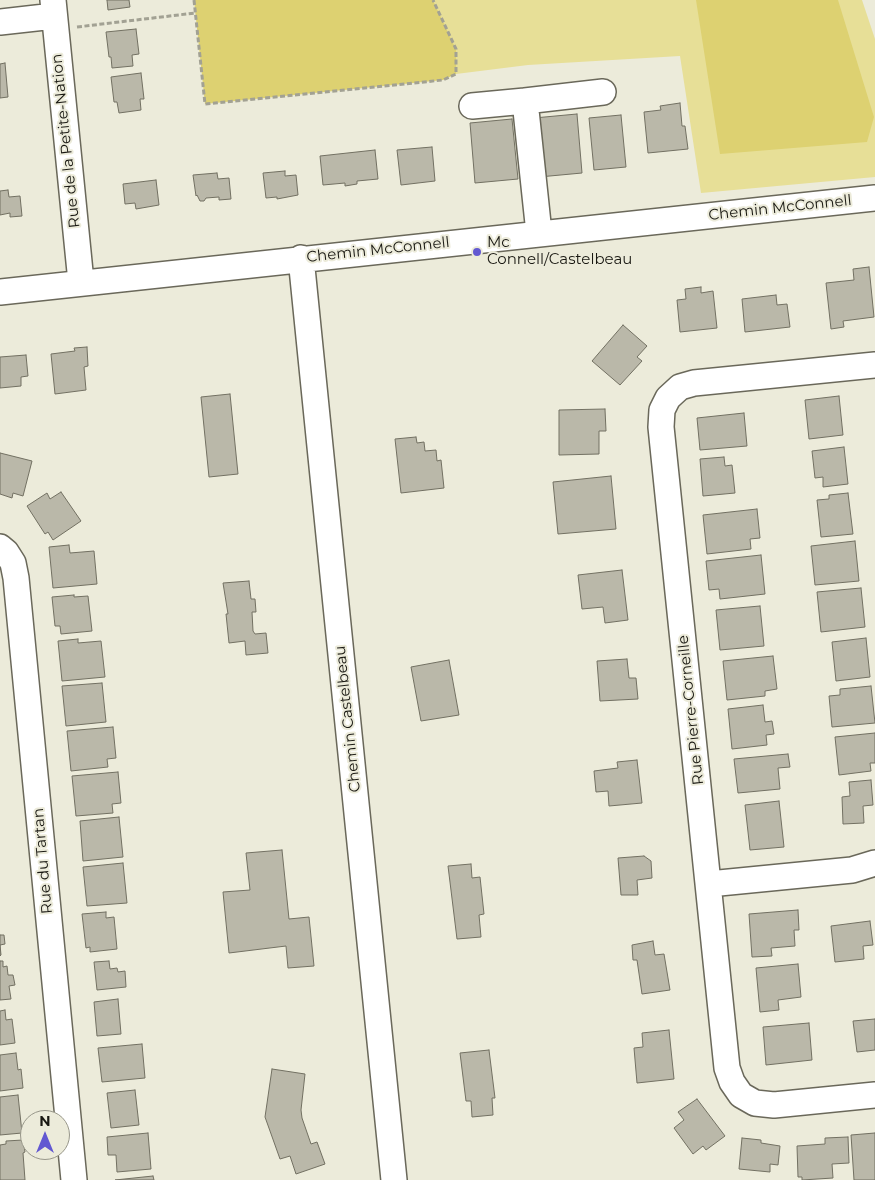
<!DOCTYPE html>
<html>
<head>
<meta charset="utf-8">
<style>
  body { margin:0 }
  #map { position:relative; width:875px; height:1180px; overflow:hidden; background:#ecebda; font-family:Montserrat,sans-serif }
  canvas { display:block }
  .north { position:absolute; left:20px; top:1110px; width:50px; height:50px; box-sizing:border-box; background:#ecebda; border:1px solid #98978a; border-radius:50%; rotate:0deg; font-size:14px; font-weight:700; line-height:20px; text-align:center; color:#191812 }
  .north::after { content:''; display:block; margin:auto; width:18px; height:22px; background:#6258d1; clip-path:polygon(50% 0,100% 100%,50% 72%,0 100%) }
</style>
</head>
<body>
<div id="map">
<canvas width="875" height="1180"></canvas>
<div class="north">N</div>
</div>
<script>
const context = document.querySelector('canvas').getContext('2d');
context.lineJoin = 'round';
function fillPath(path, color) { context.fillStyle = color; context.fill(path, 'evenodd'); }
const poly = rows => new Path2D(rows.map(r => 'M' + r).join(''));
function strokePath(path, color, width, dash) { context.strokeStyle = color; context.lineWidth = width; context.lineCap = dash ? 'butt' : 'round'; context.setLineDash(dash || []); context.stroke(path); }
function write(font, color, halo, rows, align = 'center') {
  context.font = font + ' Montserrat,sans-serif'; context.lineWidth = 4; context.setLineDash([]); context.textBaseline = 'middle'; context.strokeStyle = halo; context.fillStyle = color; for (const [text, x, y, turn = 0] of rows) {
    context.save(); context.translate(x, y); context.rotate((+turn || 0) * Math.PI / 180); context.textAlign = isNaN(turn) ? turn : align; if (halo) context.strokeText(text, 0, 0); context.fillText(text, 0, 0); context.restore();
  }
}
const green = poly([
  [433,0,862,0,875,39,875,177,701,193,680,56,528,65,456,74,456,49]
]);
const water = poly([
  [194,0,433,0,456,49,456,74,443,80,205,104],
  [696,0,838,0,874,117,867,142,720,154]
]);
const building = poly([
  [107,0,129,0,130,7,108,10,107,0],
  [136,29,139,54,132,55,133,66,112,68,111,57,109,57,106,32,136,29],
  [5,63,8,97,0,98,0,64,5,63],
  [141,73,144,99,140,99,141,110,119,113,117,102,114,102,111,77,141,73],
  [680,103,682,126,685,126,688,149,648,153,644,112,661,110,660,106,680,103],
  [577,114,582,173,539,177,534,118,577,114],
  [621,115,626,167,594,170,589,118,621,115],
  [512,119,518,179,475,183,470,123,512,119],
  [432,147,435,181,401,185,397,150,432,147],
  [375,150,378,179,357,181,357,184,345,186,345,183,323,185,320,156,375,150],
  [285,171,285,176,296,175,298,195,277,199,277,197,266,198,263,173,285,171],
  [217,173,218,179,229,178,231,199,219,200,219,197,206,198,204,201,200,201,197,195,196,196,193,175,217,173],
  [156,180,159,205,136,209,135,203,125,204,123,184,156,180],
  [8,190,9,197,20,196,22,216,10,217,10,213,0,215,0,191,8,190],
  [869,267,874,317,843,321,844,327,831,329,826,283,854,280,853,269,869,267],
  [701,287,701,293,713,291,717,328,680,332,677,300,686,299,685,289,701,287],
  [776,295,777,305,787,304,790,327,745,332,742,299,776,295],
  [623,325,647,346,637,357,642,361,620,385,592,361,623,325],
  [87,347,88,366,84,367,86,390,55,394,51,354,75,351,74,348,87,347],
  [26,355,28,376,21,377,21,386,0,388,0,357,26,355],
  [230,394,238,474,209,477,201,397,230,394],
  [839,396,843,435,809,439,805,400,839,396],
  [605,409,606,431,599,431,599,454,559,455,559,410,605,409],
  [744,413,747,446,700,450,697,418,744,413],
  [416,437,417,443,424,442,425,451,436,450,437,461,441,460,444,488,401,493,395,439,416,437],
  [844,447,848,484,823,487,823,477,815,478,812,451,844,447],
  [0,453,32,461,23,496,13,493,12,498,0,494,0,453],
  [724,457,725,466,732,465,735,493,703,496,700,459,724,457],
  [611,476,616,529,558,534,553,482,611,476],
  [61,492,81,521,53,540,48,532,45,534,27,506,47,493,50,499,61,492],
  [848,493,853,534,821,537,817,500,829,499,829,495,848,493],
  [757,509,760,538,750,539,751,549,707,554,703,515,757,509],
  [855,541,859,581,815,585,811,546,855,541],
  [69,545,70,553,94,551,97,584,53,588,49,547,69,545],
  [761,555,765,594,720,599,719,589,709,590,706,561,761,555],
  [622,570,628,620,605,623,603,607,582,609,578,575,622,570],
  [249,581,251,599,255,599,256,612,252,612,253,631,255,634,266,633,268,653,246,655,245,641,229,643,226,614,228,614,223,583,249,581],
  [861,588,865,627,821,632,817,592,861,588],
  [74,595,74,597,88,596,92,631,61,634,60,626,55,626,52,597,74,595],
  [760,606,764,646,720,650,716,610,760,606],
  [866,638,870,677,836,681,832,642,866,638],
  [78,639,78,643,101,641,105,677,62,681,58,641,78,639],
  [773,656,777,689,765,691,765,696,727,700,723,661,773,656],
  [627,659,629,678,636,678,638,699,600,701,597,661,627,659],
  [449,660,459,715,421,721,411,667,449,660],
  [102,683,106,722,66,726,62,686,102,683],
  [871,686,875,723,832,727,829,696,840,695,840,689,871,686],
  [763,705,765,722,772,721,774,734,766,735,767,745,732,749,728,709,763,705],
  [113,727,116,758,107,759,108,767,71,771,67,731,113,727],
  [875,733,875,763,870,763,871,771,839,775,835,737,875,733],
  [788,754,790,767,778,768,780,789,738,793,734,759,788,754],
  [637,760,642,803,609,806,608,791,596,792,594,771,618,768,617,762,637,760],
  [118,772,121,803,112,804,113,813,76,816,72,776,118,772],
  [871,780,873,805,863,806,864,823,843,824,842,797,850,796,849,782,871,780],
  [779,801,784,847,750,850,745,805,779,801],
  [119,817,123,857,83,861,80,821,119,817],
  [282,850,289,919,309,917,314,966,288,968,286,946,229,953,223,892,250,890,246,853,282,850],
  [644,856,651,861,652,878,637,880,638,895,621,895,618,858,644,856],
  [123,863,127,903,87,906,83,867,123,863],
  [471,864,472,878,480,877,484,914,479,915,481,937,457,939,448,866,471,864],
  [798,910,799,930,794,930,795,946,771,948,772,956,752,957,749,914,798,910],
  [106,912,106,918,114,917,117,949,90,952,90,947,86,948,82,914,106,912],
  [870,921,873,945,863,946,864,959,835,962,831,926,870,921],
  [0,935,4,935,5,944,0,945,1,955,0,956,0,935],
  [653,941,655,955,664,954,670,990,642,994,637,960,633,960,632,945,653,941],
  [0,961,3,961,3,967,7,966,8,975,13,975,15,985,9,986,11,999,0,1000,0,961],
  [109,961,110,969,117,968,118,972,125,971,126,987,97,990,94,962,109,961],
  [798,964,801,997,778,1000,779,1010,760,1012,756,968,798,964],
  [118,999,121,1034,97,1036,94,1002,118,999],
  [5,1010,6,1020,12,1019,15,1043,0,1045,0,1011,5,1010],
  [875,1019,875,1050,857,1052,853,1021,875,1019],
  [809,1023,812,1060,766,1065,763,1027,809,1023],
  [669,1030,674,1079,637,1083,634,1048,643,1047,642,1033,669,1030],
  [142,1044,145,1078,102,1082,98,1048,142,1044],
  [489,1050,495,1098,492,1098,493,1115,472,1117,471,1101,466,1101,460,1053,489,1050],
  [16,1053,18,1070,21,1069,23,1088,0,1091,0,1055,16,1053],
  [272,1069,305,1074,301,1110,302,1118,311,1144,317,1142,325,1164,296,1174,290,1156,280,1159,265,1117,272,1069],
  [135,1090,139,1125,111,1128,107,1093,135,1090],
  [18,1095,22,1133,0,1135,0,1097,18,1095],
  [697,1099,725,1136,706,1150,703,1146,693,1154,674,1128,684,1120,678,1112,697,1099],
  [148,1133,151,1169,117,1172,116,1155,108,1155,107,1137,148,1133],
  [875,1133,875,1180,854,1180,851,1135,875,1133],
  [848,1137,849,1163,832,1164,833,1178,802,1180,802,1177,798,1177,797,1146,825,1144,825,1138,848,1137],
  [742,1138,761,1140,761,1143,780,1146,778,1165,770,1164,770,1172,739,1169,742,1138],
  [23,1140,25,1152,23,1153,25,1180,0,1180,0,1145,6,1144,6,1141,23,1140],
  [153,1176,154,1180,115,1180,153,1176]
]);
const path = poly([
  [194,0,205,104,443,80,456,74,456,49,433,0],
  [77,27,195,13]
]);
const minor = poly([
  [53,0,81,282],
  [0,22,54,16],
  [525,101,603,92],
  [472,106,525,101,539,233],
  [301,258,394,1180],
  [0,292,875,198],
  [875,365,694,383,680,387,668,398,662,410,661,427,727,1068,732,1082,741,1095,755,1103,774,1105,875,1095],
  [0,547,6,552,13,563,16,578,74,1180],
  [709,884,852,870,875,863]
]);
const markers = [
  [477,252,5,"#6258d1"]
];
const streetNames = [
  ["Rue de la Petite-Nation",66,141,-96],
  ["Chemin McConnell",780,208,-6],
  ["Chemin McConnell",378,250,-6],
  ["Rue Pierre-Corneille",691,710,-96],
  ["Chemin Castelbeau",348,719,-96],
  ["Rue du Tartan",43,861,-95]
];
const poiNames = [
  ["Mc",487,243],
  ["Connell/Castelbeau",487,260]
];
fillPath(green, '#e7df97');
fillPath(water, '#ddd171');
fillPath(building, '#bab8a9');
strokePath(building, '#727062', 1);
strokePath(minor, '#6a685a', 28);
strokePath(path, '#a2a193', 3, [5, 2.5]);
strokePath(minor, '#fff', 25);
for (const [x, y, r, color] of markers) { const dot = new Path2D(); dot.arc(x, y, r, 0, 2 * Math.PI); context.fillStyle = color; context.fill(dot); strokePath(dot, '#ecebda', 2); }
write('15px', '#191812', '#ecebda', streetNames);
write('15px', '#191812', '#ecebda', poiNames, 'left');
</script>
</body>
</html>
